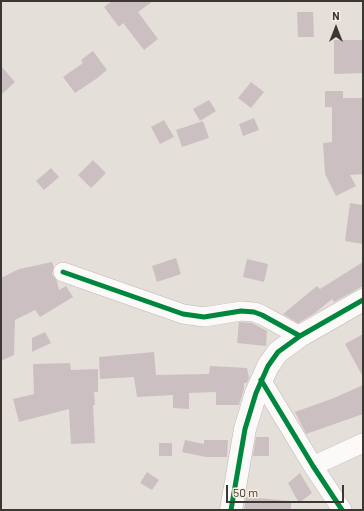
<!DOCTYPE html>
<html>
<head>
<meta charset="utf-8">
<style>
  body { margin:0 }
  #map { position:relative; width:364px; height:511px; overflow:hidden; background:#e5dfd9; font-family:Barlow,sans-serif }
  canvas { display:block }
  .frame { position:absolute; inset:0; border:2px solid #3c3732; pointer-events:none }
  .north { position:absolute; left:316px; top:8px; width:40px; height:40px; -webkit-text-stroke:3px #f8ede0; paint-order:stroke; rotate:0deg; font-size:11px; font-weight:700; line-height:16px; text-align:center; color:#3c3732 }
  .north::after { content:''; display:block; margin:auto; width:14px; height:18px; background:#3c3732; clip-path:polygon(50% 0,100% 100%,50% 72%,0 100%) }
  .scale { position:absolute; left:226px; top:485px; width:118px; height:18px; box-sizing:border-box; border:2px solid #3c3732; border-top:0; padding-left:5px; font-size:12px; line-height:14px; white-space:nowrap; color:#3c3732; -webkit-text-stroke:3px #f8ede0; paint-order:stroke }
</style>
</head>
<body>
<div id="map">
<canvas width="364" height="511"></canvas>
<div class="frame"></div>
<div class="north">N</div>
<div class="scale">50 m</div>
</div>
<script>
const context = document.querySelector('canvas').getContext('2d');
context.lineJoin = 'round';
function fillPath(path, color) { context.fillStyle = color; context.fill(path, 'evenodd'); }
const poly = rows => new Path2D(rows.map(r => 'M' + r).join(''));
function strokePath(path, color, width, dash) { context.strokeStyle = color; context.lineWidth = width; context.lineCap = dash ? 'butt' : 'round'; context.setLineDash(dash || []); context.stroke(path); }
const building = poly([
  [112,1,153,1,138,12,158,39,144,50,123,23,119,27,104,7],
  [297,12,313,12,314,37,298,37],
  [334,40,363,40,363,73,334,74],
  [93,51,107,70,96,79,75,93,63,77,83,63,81,60],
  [1,66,15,82,1,95],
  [251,82,264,92,251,108,238,98],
  [325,91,343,91,343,98,363,98,363,174,350,175,356,186,336,196,325,174,323,143,332,142,332,107,325,107],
  [209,100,216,111,200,121,193,109],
  [254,118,259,130,243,136,239,124],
  [164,120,174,137,160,144,151,127],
  [203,121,209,138,182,147,176,130],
  [93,160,106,173,91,188,78,175],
  [51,168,59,177,44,190,36,181],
  [350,203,363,205,363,244,345,241],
  [176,258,181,274,157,282,152,266],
  [247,259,268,264,264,282,243,277],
  [52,262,54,267,52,274,57,281,59,290,66,286,73,297,40,317,35,310,15,320,14,355,1,361,1,278,19,269],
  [363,262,363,286,334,302,332,299,315,313,298,323,283,314,317,286,320,289],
  [239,322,252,323,267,331,266,346,237,343],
  [45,332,51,343,32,352,32,338],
  [363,334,363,377,345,344],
  [154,352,156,375,209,374,210,366,247,368,249,378,247,383,244,383,244,389,239,405,216,405,216,392,189,393,189,409,173,408,173,395,137,397,134,377,100,379,99,357],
  [70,363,71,370,98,369,98,392,94,392,95,405,93,405,95,443,71,444,69,409,19,422,13,399,34,394,33,364],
  [363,385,363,414,306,434,295,412,334,398],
  [256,437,269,437,269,456,253,456],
  [185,440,204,444,204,440,228,440,227,457,206,457,182,452],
  [159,443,172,443,172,456,159,456],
  [147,472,159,480,152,490,140,483],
  [300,473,312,493,299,503,288,483],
  [246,497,291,501,291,510,244,510]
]);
const minor = poly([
  [63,272,183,314,204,317,241,311,254,312,262,315,300,336],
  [261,380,313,466,342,510],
  [313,466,363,443]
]);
const tertiary = poly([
  [231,510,245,429,256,393,268,366,278,352,300,336,363,300]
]);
const cycleway = poly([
  [63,272,183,314,204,317,241,311,254,312,262,315,300,336],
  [261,380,313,466,342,510],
  [231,510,245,429,256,393,268,366,278,352,300,336,363,300]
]);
fillPath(building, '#ccbfc2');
strokePath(minor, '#bdb8b4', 20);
strokePath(tertiary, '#bdb8b4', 23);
strokePath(minor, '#fbfaf9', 19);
strokePath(tertiary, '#fbfaf9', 22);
strokePath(cycleway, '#00873e', 5);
</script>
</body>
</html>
